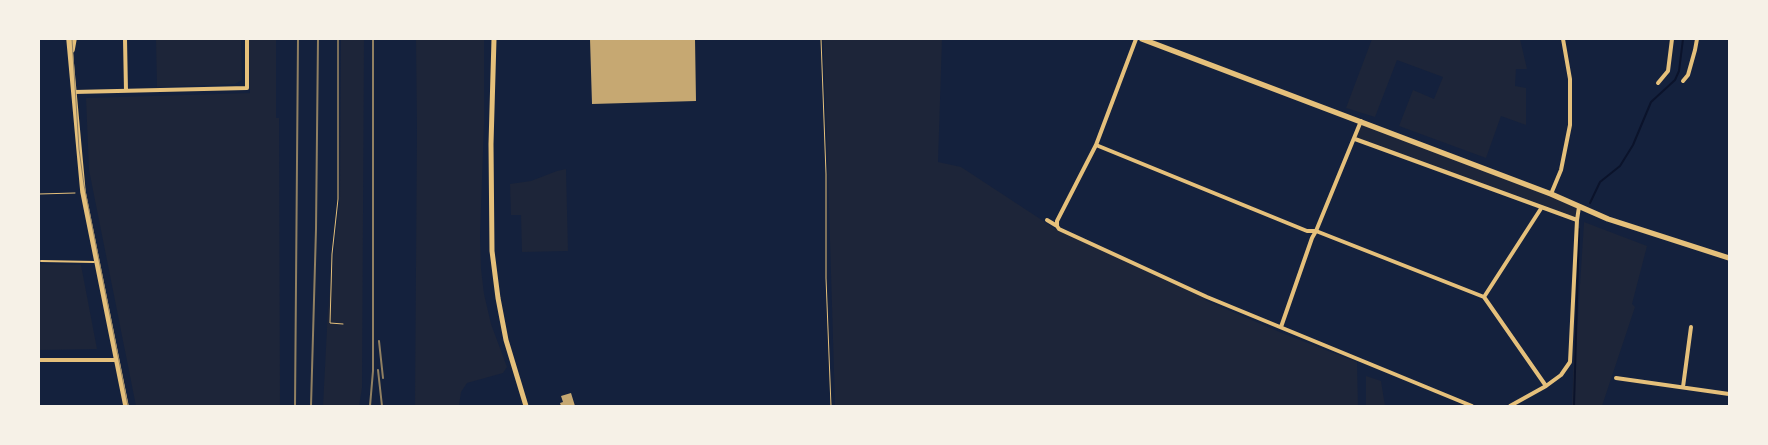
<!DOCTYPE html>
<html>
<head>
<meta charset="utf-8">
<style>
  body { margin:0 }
  #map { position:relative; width:1768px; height:445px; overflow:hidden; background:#14213d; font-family:Lato,sans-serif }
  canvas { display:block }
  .frame { position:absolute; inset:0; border:40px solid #f6f1e7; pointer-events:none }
</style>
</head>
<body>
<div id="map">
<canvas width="1768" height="445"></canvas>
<div class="frame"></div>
</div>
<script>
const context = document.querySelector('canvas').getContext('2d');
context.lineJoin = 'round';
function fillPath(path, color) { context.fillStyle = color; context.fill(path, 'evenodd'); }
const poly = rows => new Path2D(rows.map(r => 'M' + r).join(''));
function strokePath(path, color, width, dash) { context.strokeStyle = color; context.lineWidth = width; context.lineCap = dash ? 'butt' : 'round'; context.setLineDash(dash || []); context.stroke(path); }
const green = poly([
  [156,39,241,39,242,80,235,84,157,87],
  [249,39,276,39,276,118,279,118,280,406,136,406,89,170,86,98,250,93],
  [341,39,364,39,362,388,359,406,323,406,328,309,340,198],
  [416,39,484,39,484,124,480,236,481,269,484,294,491,324,507,367,503,373,467,383,461,392,459,406,415,406,417,129],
  [823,39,942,39,938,162,961,167,1057,230,1205,297,1205,300,1282,333,1357,362,1358,406,835,406,827,141],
  [1372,39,1520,39,1527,69,1516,69,1515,86,1526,88,1526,125,1501,116,1486,158,1399,126,1413,90,1434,99,1443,77,1397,60,1375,117,1346,108],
  [1361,121,1579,207,1577,220,1355,139],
  [566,169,568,251,522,252,521,215,511,215,510,184,531,181,557,171],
  [1584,222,1647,246,1632,304,1635,307,1602,406,1572,406,1574,350,1578,317],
  [39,264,81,265,97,349,39,350],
  [1366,376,1381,381,1385,406,1366,406]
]);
const stream = poly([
  [1590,203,1600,182,1620,166,1633,145,1651,102,1675,80,1679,71,1683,39],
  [1574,406,1579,229]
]);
const building = poly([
  [590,39,695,39,696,101,592,104],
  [571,393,575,406,561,406,560,403,563,402,561,396]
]);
const path = poly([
  [338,39,338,199,332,254,330,323,343,324],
  [821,39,826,174,826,278,831,406],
  [39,194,75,193]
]);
const service = poly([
  [41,261,94,262]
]);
const minor = poly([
  [125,39,126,91],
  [1683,81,1688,75,1695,50,1697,39],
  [1658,83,1668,71,1672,39],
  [74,92,247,88,247,39],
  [1355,139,1577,220],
  [1096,145,1307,231,1316,231,1484,297,1546,386],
  [1551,194,1561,170,1570,125,1570,79,1563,39],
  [1047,220,1057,226,1059,229,1207,297,1472,406],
  [1057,226,1057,221,1096,145,1136,39],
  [1484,297,1542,207],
  [1281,327,1312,238,1316,231,1361,121],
  [39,360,116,360],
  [1616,378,1729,394],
  [1683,387,1691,327],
  [1510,406,1546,386,1561,375,1570,362,1577,220,1579,207]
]);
const tertiary = poly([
  [494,39,491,144,492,251,498,298,506,340,526,406]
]);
const secondary = poly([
  [69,39,83,192,126,406],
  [1142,39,1551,194,1608,219,1729,258],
  [72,50,74,39]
]);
const tram = poly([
  [72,39,79,149,84,185,128,406]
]);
const rail = poly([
  [379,341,383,378],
  [378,370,382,406],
  [295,406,298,39],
  [311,406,316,229,318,39],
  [370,406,373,371,373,39]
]);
fillPath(green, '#1d2539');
strokePath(stream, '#0b132b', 2);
fillPath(building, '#c6a872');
strokePath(path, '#e5c07b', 1);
strokePath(service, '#e5c07b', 2);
strokePath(minor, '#e5c07b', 4);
strokePath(tertiary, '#e5c07b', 5);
strokePath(secondary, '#e5c07b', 5.5);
strokePath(tram, '#918062', 1);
strokePath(rail, '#918062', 2);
</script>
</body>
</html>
